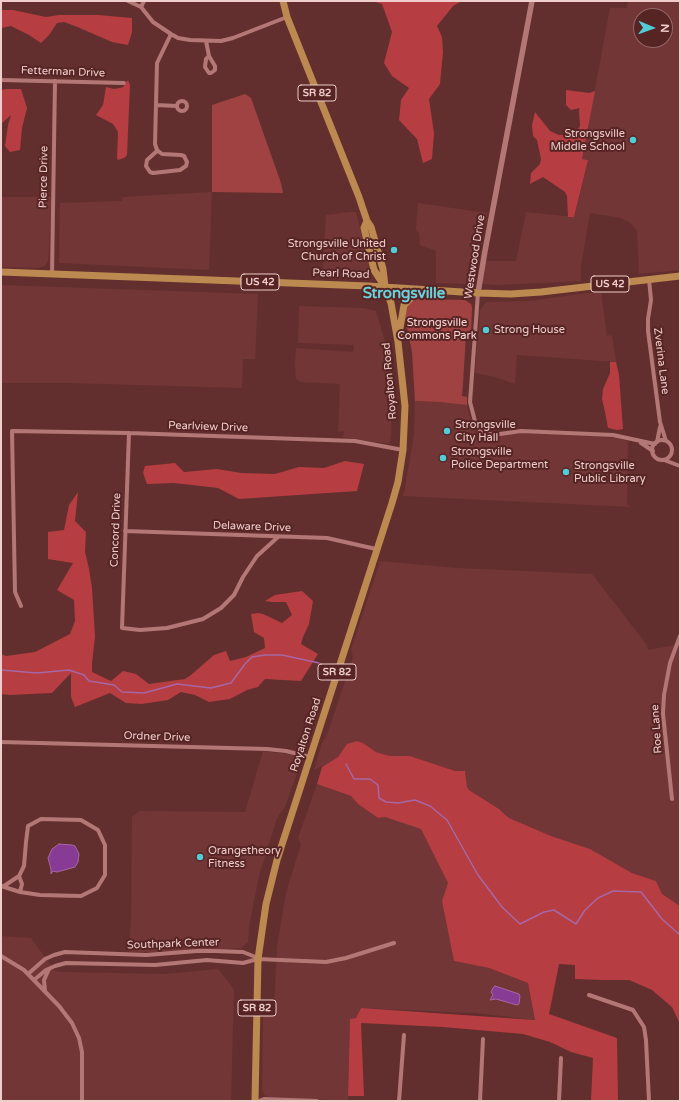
<!DOCTYPE html>
<html>
<head>
<meta charset="utf-8">
<style>
  body { margin:0 }
  #map { position:relative; width:681px; height:1102px; overflow:hidden; background:#632f2e; font-family:"Varela Round",sans-serif }
  canvas { display:block }
  .frame { position:absolute; inset:0; border:2px solid #eecdca; pointer-events:none }
  .north { position:absolute; left:633px; top:8px; width:40px; height:40px; box-sizing:border-box; background:#572424; border:1px solid #936866; border-radius:50%; rotate:92deg; font-size:11px; font-weight:700; line-height:16px; text-align:center; color:#eecdca }
  .north::after { content:''; display:block; margin:auto; width:14px; height:18px; background:#52ccd5; clip-path:polygon(50% 0,100% 100%,50% 72%,0 100%) }
</style>
</head>
<body>
<div id="map">
<canvas width="681" height="1102"></canvas>
<div class="frame"></div>
<div class="north">N</div>
</div>
<script>
const context = document.querySelector('canvas').getContext('2d');
context.lineJoin = 'round';
function fillPath(path, color) { context.fillStyle = color; context.fill(path, 'evenodd'); }
const poly = rows => new Path2D(rows.map(r => 'M' + r).join(''));
function strokePath(path, color, width, dash) { context.strokeStyle = color; context.lineWidth = width; context.lineCap = dash ? 'butt' : 'round'; context.setLineDash(dash || []); context.stroke(path); }
function write(font, color, halo, rows, align = 'center') {
  context.font = font + ' "Varela Round",sans-serif'; context.lineWidth = 4; context.setLineDash([]); context.textBaseline = 'middle'; context.strokeStyle = halo; context.fillStyle = color; for (const [text, x, y, turn = 0] of rows) {
    context.save(); context.translate(x, y); context.rotate((+turn || 0) * Math.PI / 180); context.textAlign = isNaN(turn) ? turn : align; if (halo) context.strokeText(text, 0, 0); context.fillText(text, 0, 0); context.restore();
  }
}
const built = poly([
  [628,1,680,1,680,270,639,274,637,231,629,222,621,218,590,213,581,266,581,281,496,285,484,284,482,281,485,261,516,261,526,212,574,217,588,160,582,159,610,8,627,8],
  [641,16,665,16,665,40,641,40],
  [212,192,209,270,59,263,60,203,122,201,123,197],
  [1,197,51,197,49,251,48,261,45,266,39,268,1,267],
  [418,203,487,213,475,280,467,284,436,283,436,251,420,245,419,233,416,230],
  [350,212,356,212,366,252,369,268,367,274,361,277,353,279,322,278,326,215],
  [1,285,258,294,255,359,243,359,242,388,69,383,1,383],
  [587,293,601,293,607,336,612,335,616,362,517,355,515,384,495,377,475,373,480,310,486,302,529,301],
  [299,306,363,308,376,311,388,352,392,398,391,437,389,444,343,437,344,431,338,432,340,384,301,382,296,379,295,364,296,348,353,352,354,345,298,343],
  [415,401,439,402,467,405,472,427,478,435,483,438,496,437,524,432,615,438,628,441,627,504,631,507,402,496,404,493,414,435],
  [380,561,457,568,592,574,647,645,648,650,680,644,679,908,662,894,656,881,632,873,590,849,551,836,509,818,499,809,469,790,467,787,465,771,455,771,410,756,390,756,376,752,363,743,357,741,341,753,338,757,333,761,314,770,322,743,327,735,353,657,351,650],
  [263,751,288,754,298,757,300,765,285,807,277,818,259,876,249,927,248,942,241,948,163,952,129,952,131,920,132,817,140,811,245,812],
  [317,784,351,796,358,804,378,818,385,817,421,828,448,883,442,901,454,961,489,968,528,983,535,1020,476,1013,361,1008,356,1019,350,1019,348,1101,270,1097,264,1095,262,1089,263,1014,278,1013,274,1009,277,947,286,893,301,844,298,838],
  [1,936,31,938,55,971,62,972,164,974,218,969,234,989,231,1101,1,1101]
]);
const green = poly([
  [245,94,251,98,281,183,283,193,212,192,212,105],
  [416,299,465,300,471,304,472,307,471,334,466,334,463,383,462,396,467,397,467,405,439,402,415,401,412,352,405,317,407,303]
]);
const forest = poly([
  [372,1,462,1,453,6,437,26,442,37,443,52,440,84,429,99,434,133,432,159,423,163,417,139,399,120,401,100,409,88,392,76,384,63,392,32,382,4],
  [1,10,13,10,46,17,59,15,98,15,132,18,132,32,128,45,112,42,75,26,64,22,57,23,49,35,41,43,29,35,11,26,1,28],
  [128,80,130,85,127,155,124,158,118,160,117,158,118,132,113,124,96,115,103,105,106,87,114,89,120,88,123,87],
  [6,89,21,89,27,108,22,128,20,150,10,152,5,146,8,125,11,115,1,124,1,90],
  [566,90,589,93,595,91,582,159,588,160,574,217,568,217,567,196,565,192,543,177,530,184,531,173,540,164,541,159,537,140,533,136,532,125,535,112,550,131,559,135,572,135,576,133,580,126,579,110,580,108,571,110,566,105],
  [610,362,616,362,619,375,623,429,617,430,608,428,605,412,602,399,603,389,610,373],
  [345,461,364,464,357,491,239,499,218,488,174,483,147,484,143,473,145,466,175,463,184,472,217,469,241,473,275,474,299,467,324,468],
  [78,492,75,521,86,532,85,552,89,569,92,588,95,637,92,663,92,672,111,681,123,671,136,674,149,684,185,679,191,675,214,655,226,651,230,661,246,657,265,648,264,638,254,632,251,614,258,613,263,614,282,623,292,615,286,602,272,602,265,601,275,595,302,591,313,601,309,624,303,637,301,644,318,654,301,681,265,679,258,687,247,690,230,699,209,702,195,695,181,692,168,700,142,704,126,703,110,693,75,707,71,697,71,673,52,693,10,695,1,694,1,654,6,656,35,652,70,634,75,621,74,600,57,590,73,563,48,559,48,532,64,530,69,505],
  [357,741,363,743,376,752,390,756,410,756,455,771,465,771,467,787,469,790,499,809,509,818,551,836,590,849,632,873,656,881,662,894,680,906,680,1024,672,1007,652,990,629,980,603,980,575,979,575,965,559,964,549,1014,617,1038,618,1101,591,1101,593,1058,571,1052,550,1042,523,1034,443,1027,361,1023,364,1096,348,1096,350,1019,356,1018,361,1008,535,1020,528,983,489,968,454,961,442,901,448,883,421,829,385,817,378,818,358,804,351,796,317,784,322,767,338,757,347,744]
]);
const water = poly([
  [59,844,72,845,75,846,79,854,78,862,75,867,57,872,53,871,51,874,51,869,48,858,52,849,59,844],
  [495,986,519,994,520,996,519,1004,517,1005,496,999,490,1000,493,995,491,992,493,988,495,986]
]);
const stream = poly([
  [1,670,37,673,69,670,84,675,89,681,114,685,122,692,144,693,177,684,211,688,231,683,245,664,252,657,265,655,282,655,319,663],
  [346,764,354,779,370,779,378,785,379,798,386,802,398,803,415,800,430,806,447,820,478,875,502,907,520,924,544,912,554,910,576,924,585,910,598,898,613,891,641,892,662,919,680,935]
]);
const minor = poly([
  [128,1,141,7,153,22,171,34,178,38,190,40,221,41,233,38,287,17],
  [141,7,144,1],
  [206,41,209,56,215,66,215,70,211,73,209,73,205,67,206,59,209,56],
  [1,80,124,83],
  '177 106a5 5 0 1 1 10 0a5 5 0 1 1-10 0Z',
  [156,105,177,106],
  [157,151,147,160,146,166,150,172,153,173,180,170,186,166,187,162,184,156,181,155,162,154,157,150,155,144,157,63,171,34],
  [52,274,55,81],
  [649,279,651,300,648,319,648,331,660,422,666,441],
  [478,293,470,402,476,425,481,431,493,435,521,431,613,435,655,444],
  [129,433,122,628,140,630,167,628,203,619,221,608,234,595,243,577,257,556,278,537],
  '652 450a10 10 0 1 1 20 0a10 10 0 1 1-20 0Z',
  [657,442,660,427],
  [641,443,653,451],
  [664,460,680,466],
  [125,531,327,538,376,549],
  [21,606,15,592,12,431,129,433,355,441,403,450],
  [1,742,267,749,286,751,310,757],
  [672,799,663,714,664,695,670,663,680,636],
  [19,876,22,884,20,892],
  [1,886,20,892,40,895,81,896,97,888,105,875,105,845,98,830,81,820,41,819,28,826,26,842,24,866,19,876,4,886],
  [1,956,24,970,59,1006,72,1023,79,1038,82,1052,82,1101],
  [28,974,45,959,54,955,65,952,146,955,197,951,215,951,243,952,258,958],
  [34,980,46,970,55,966,66,963,155,965,207,960,243,963,258,959,326,962,346,958,394,943],
  [45,991,44,980,49,969],
  [589,995,633,1010,644,1027,646,1040,649,1101],
  [259,1101,264,1099,317,1101],
  [399,1101,404,1035],
  [480,1101,483,1039],
  [559,1101,561,1058]
]);
const tertiary = poly([
  [478,293,485,251,532,1]
]);
const primary = poly([
  [283,1,287,17,359,197,367,221,371,227,383,269,385,286],
  [1,272,368,286,478,293,511,294,541,292,680,276],
  [399,334,404,305,413,296,427,291],
  [255,1101,258,959,266,904,277,860,392,503,398,482,403,450,405,406,398,342,391,303,385,287,374,270,364,228,367,221]
]);
const markers = [
  [633,140,4,"#52ccd5"],
  [394,250,4,"#52ccd5"],
  [486,330,4,"#52ccd5"],
  [447,431,4,"#52ccd5"],
  [443,458,4,"#52ccd5"],
  [566,472,4,"#52ccd5"],
  [200,857,4,"#52ccd5"]
];
const shields = [
  [317,93,38],
  [260,282,38],
  [610,284,38],
  [337,672,38],
  [257,1008,38]
];
const shieldNames = [
  ["SR 82",317,93],
  ["US 42",260,282],
  ["US 42",610,284],
  ["SR 82",337,672],
  ["SR 82",257,1008]
];
const streetNames = [
  ["Fetterman Drive",63,72,2],
  ["Pierce Drive",44,177,-89],
  ["Westwood Drive",475,257,-81],
  ["Pearl Road",341,274,2],
  ["Zverina Lane",661,361,83],
  ["Royalton Road",390,381,-95],
  ["Pearlview Drive",208,427,2],
  ["Delaware Drive",252,527,2],
  ["Concord Drive",116,530,-88],
  ["Roe Lane",657,729,-94],
  ["Royalton Road",306,735,-72],
  ["Ordner Drive",157,737,2],
  ["Southpark Center",173,944,-2]
];
const poiNames = [
  ["Strongsville",625,134,"right"],
  ["Middle School",625,147,"right"],
  ["Strongsville United",386,244,"right"],
  ["Church of Christ",386,257,"right"],
  ["Strong House",494,330],
  ["Strongsville",455,425],
  ["City Hall",455,438],
  ["Strongsville",451,452],
  ["Police Department",451,465],
  ["Strongsville",574,466],
  ["Public Library",574,479],
  ["Orangetheory",208,851],
  ["Fitness",208,864]
];
const parkNames = [
  ["Strongsville",437,323],
  ["Commons Park",437,336]
];
const districtNames = [
  ["Strongsville",404,294]
];
fillPath(built, '#723636');
fillPath(green, '#a14242');
fillPath(forest, '#b63d41');
fillPath(water, '#883b94');
strokePath(water, '#a767a4', 1);
strokePath(stream, '#a767a4', 1.5);
strokePath(minor, '#b37875', 4);
strokePath(tertiary, '#b37875', 5.5);
strokePath(primary, '#bc8950', 7);
for (const [x, y, r, color] of markers) { const dot = new Path2D(); dot.arc(x, y, r, 0, 2 * Math.PI); context.fillStyle = color; context.fill(dot); strokePath(dot, '#572424', 1.5); }
for (const [x, y, w] of shields) { const box = new Path2D(); box.roundRect(x - w / 2, y - 8, w, 16, 3); context.fillStyle = '#572424'; context.fill(box); strokePath(box, '#eecdca', 1); }
write('bold 10px', '#eecdca', null, shieldNames);
write('11px', '#eecdca', '#572424', streetNames);
write('11px', '#eecdca', '#572424', poiNames, 'left');
write('11px', '#fbdad8', '#572424', parkNames);
write('bold 15px', '#68d4dd', '#572424', districtNames);
</script>
</body>
</html>
